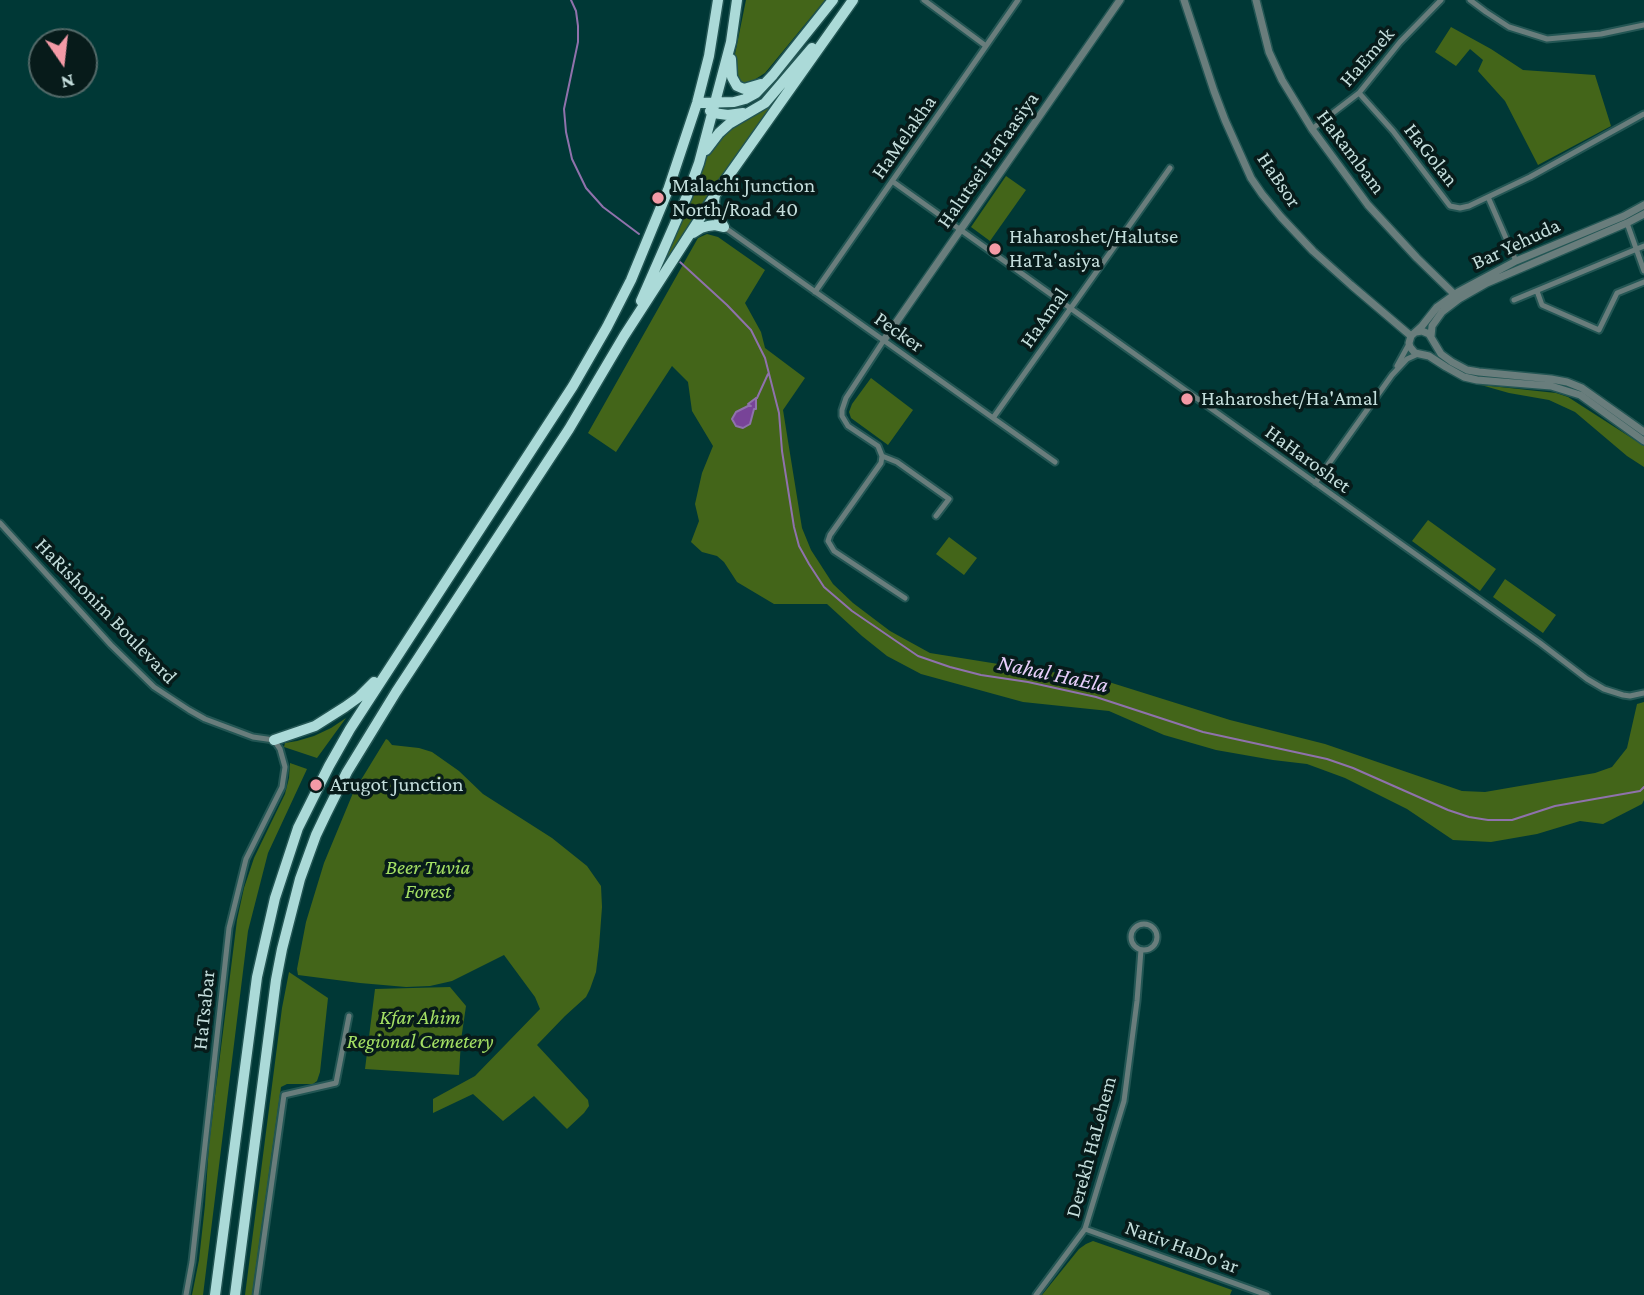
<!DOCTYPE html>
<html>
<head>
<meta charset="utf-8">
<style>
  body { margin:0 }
  #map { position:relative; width:1644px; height:1295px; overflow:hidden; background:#003836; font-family:"Crimson Pro",serif }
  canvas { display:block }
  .north { position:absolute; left:28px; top:28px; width:70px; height:70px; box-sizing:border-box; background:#071b1a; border:2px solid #536968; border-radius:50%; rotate:166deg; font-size:19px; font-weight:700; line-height:28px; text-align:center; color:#c4dedc }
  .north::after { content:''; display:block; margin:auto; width:24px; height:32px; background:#f49aa6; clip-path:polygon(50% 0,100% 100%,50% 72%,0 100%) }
</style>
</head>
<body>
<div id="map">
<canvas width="1644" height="1295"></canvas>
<div class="north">N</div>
</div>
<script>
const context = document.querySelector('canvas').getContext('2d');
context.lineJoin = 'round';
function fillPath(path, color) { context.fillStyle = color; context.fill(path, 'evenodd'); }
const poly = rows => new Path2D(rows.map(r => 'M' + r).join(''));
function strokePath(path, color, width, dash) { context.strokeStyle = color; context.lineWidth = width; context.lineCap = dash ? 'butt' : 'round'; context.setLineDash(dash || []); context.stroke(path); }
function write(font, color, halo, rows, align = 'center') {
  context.font = font + ' "Crimson Pro",serif'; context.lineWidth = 7; context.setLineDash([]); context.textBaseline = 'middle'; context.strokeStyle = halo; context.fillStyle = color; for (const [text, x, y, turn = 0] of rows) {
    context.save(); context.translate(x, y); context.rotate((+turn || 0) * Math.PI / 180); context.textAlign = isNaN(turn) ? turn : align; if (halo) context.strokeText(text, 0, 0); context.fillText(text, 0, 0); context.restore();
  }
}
const green = poly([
  [746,0,825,0,765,73,754,80,745,83,741,82,737,77,735,65,735,54],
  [1451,27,1491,49,1523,70,1595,75,1611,126,1538,165,1505,101,1478,71,1483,60,1470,49,1456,66,1435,52],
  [788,81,792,82,666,266,660,264,705,157,713,145,720,135],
  [1006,176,1026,190,990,241,971,227],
  [707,234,718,237,765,270,745,303,761,332,765,348,805,378,783,410,802,528,811,550,833,584,853,603,890,631,930,653,1023,668,1096,678,1230,720,1325,744,1462,791,1485,792,1595,773,1612,767,1627,748,1637,704,1644,702,1644,800,1642,804,1603,824,1580,821,1537,834,1491,842,1453,840,1407,809,1345,778,1307,764,1273,760,1216,750,1164,735,1109,711,1023,702,921,674,887,656,862,636,827,604,774,604,737,582,724,562,717,556,702,552,691,542,699,521,695,504,702,473,713,446,692,411,688,382,672,366,616,452,588,433,698,238],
  [871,378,913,410,888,445,851,418,849,412,852,404],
  [1481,385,1556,393,1568,397,1644,446,1644,467,1627,456,1575,412,1549,400,1509,393],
  [1428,520,1496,569,1480,591,1412,541],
  [949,537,977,558,964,575,936,554],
  [1505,579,1556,615,1543,633,1493,597],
  [346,718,317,758,284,747,285,743,297,741,314,736,331,728],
  [386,739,388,740,392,745,419,748,432,752,459,771,483,794,552,838,587,866,601,886,602,907,599,947,596,972,590,989,586,997,565,1016,537,1045,588,1100,589,1106,584,1113,567,1129,534,1096,503,1121,473,1094,433,1113,433,1099,475,1076,540,1009,535,997,504,955,452,981,430,986,406,987,360,983,298,975,297,969,306,922,324,863,353,793],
  [290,763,307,769,268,853,248,931,203,1295,192,1295,199,1260,205,1205,209,1144,237,920,244,888,254,858,285,794,289,778],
  [289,972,328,998,320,1072,317,1081,313,1084,287,1084,281,1087,252,1295,245,1295,282,1008],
  [450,987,466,1006,461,1040,459,1075,365,1069,375,989],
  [1093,1241,1232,1290,1230,1295,1042,1295,1079,1249,1086,1244]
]);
const water = poly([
  [756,398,756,409,754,409,750,424,743,428,736,426,732,419,736,412,748,406,751,406,748,404,756,398]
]);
const stream = poly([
  [571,0,576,11,578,26,578,42,564,109,566,132,572,159,586,188,603,207,639,234],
  [680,262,727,305,751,330,765,358,779,413,782,451,794,527,799,546,809,564,824,587,852,611,918,656,950,667,981,675,1028,682,1096,697,1203,732,1327,759,1353,768,1448,810,1469,817,1488,820,1512,820,1555,806,1640,791,1644,787],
  [757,398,768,374]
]);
const minor = poly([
  [924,0,986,46],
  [1470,0,1486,12,1509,27,1547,39,1601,34,1644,25],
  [1359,93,1393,131,1450,206,1460,208,1469,206,1530,177,1644,114],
  [1312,129,1359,93,1400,42,1441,0],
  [892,181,1540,643,1587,679,1604,689,1623,695,1630,696,1644,693],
  [1488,197,1516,261],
  [1627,223,1644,271],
  [724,227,1055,462],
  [1537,291,1542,305,1599,330,1617,293,1644,282],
  [815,292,1018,0],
  [1514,300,1644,246],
  [884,340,846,398,842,410,842,416,848,426,878,446,882,456,881,463,830,535,828,541,834,551,905,598],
  [1397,366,1409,344],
  [993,418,1170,168],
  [882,456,897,462,949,499,936,516],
  [1315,483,1392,375,1407,359,1418,354],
  [0,523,111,645,154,687,189,710,205,719,253,737,274,740,280,749,285,767,282,787,246,859,229,928,192,1262,186,1295],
  '1131 937a13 13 0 1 1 26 0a13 13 0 1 1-26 0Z',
  [1085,1229,1267,1295],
  [256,1295,284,1095,336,1083,349,1016],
  [1036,1295,1085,1229,1124,1101,1137,1001,1141,950]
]);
const tertiary = poly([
  [1184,0,1214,91,1225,120,1251,178,1262,194,1281,217,1313,251,1351,285,1411,336],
  [1256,0,1269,52,1282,80,1312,129,1368,205,1417,258,1454,294,1456,301],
  [1644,205,1624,216,1516,261,1458,292,1437,307,1422,326,1411,336,1409,343,1410,347,1415,353,1429,356,1446,367,1464,377,1477,380,1551,386,1580,395,1644,441],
  [1416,332,1422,331,1429,334,1441,354,1452,362,1467,370,1479,372,1551,379,1567,382,1582,388,1644,432],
  [1431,337,1432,326,1442,312,1459,299,1487,283,1627,223,1644,214],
  [884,340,1120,0]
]);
const trunk = poly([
  [731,59,732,77,737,86,744,89,761,84],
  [697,103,734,102,745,99,756,93,773,75,833,0],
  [710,111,713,113,728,115,743,113],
  [706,150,719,133,729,124,765,103,812,48],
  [715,195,714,202,716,213,724,227],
  [693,233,701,228,708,226,715,225,724,227],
  [641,301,687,196,699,163,731,42,737,0],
  [274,740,315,726,345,707,359,697,374,682],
  [215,1295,257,977,275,898,298,828,329,766,350,729,573,386,607,327,631,280,668,190,697,103,709,56,718,0],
  [235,1295,276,980,282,949,300,879,316,835,326,814,347,772,396,692,569,429,624,336,715,195,853,0]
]);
const markers = [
  [658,198,7,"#f49aa6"],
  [995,249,7,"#f49aa6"],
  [1187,399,7,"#f49aa6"],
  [316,785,7,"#f49aa6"]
];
const streetNames = [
  ["HaEmek",1367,57,-49],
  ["HaMelakha",904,137,-55],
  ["HaRambam",1351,152,53],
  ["HaGolan",1431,155,52],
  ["Halutsei HaTaasiya",988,160,-55],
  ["HaBsor",1279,180,56],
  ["Bar Yehuda",1516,244,-25],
  ["HaAmal",1044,318,-55],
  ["Pecker",899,332,35],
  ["HaHaroshet",1308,459,36],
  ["HaRishonim Boulevard",106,611,46],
  ["HaTsabar",204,1010,-84],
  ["Derekh HaLehem",1091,1147,-75],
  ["Nativ HaDo'ar",1182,1247,20]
];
const poiNames = [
  ["Malachi Junction",672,186],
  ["North/Road 40",672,210],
  ["Haharoshet/Halutse",1009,237],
  ["HaTa'asiya",1009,261],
  ["Haharoshet/Ha'Amal",1201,399],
  ["Arugot Junction",330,785]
];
const parkNames = [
  ["Beer Tuvia",428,868],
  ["Forest",428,892],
  ["Kfar Ahim",420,1018],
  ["Regional Cemetery",420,1042]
];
const waterNames = [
  ["Nahal HaEla",1053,674,12]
];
fillPath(green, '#436519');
fillPath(water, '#784498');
strokePath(water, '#8f72ac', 2);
strokePath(stream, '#8f72ac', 2);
strokePath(minor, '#235654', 9);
strokePath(tertiary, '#235654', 10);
strokePath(trunk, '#235654', 13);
strokePath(minor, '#697d7c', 5);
strokePath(tertiary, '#697d7c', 7);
strokePath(trunk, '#abdad8', 10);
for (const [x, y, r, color] of markers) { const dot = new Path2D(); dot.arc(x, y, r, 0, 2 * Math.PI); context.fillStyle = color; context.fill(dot); strokePath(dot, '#071b1a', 2.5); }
write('21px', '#c4dedc', '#071b1a', streetNames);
write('21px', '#c4dedc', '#071b1a', poiNames, 'left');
write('italic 21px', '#a4e064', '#071b1a', parkNames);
write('italic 23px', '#e9cffc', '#071b1a', waterNames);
</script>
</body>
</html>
